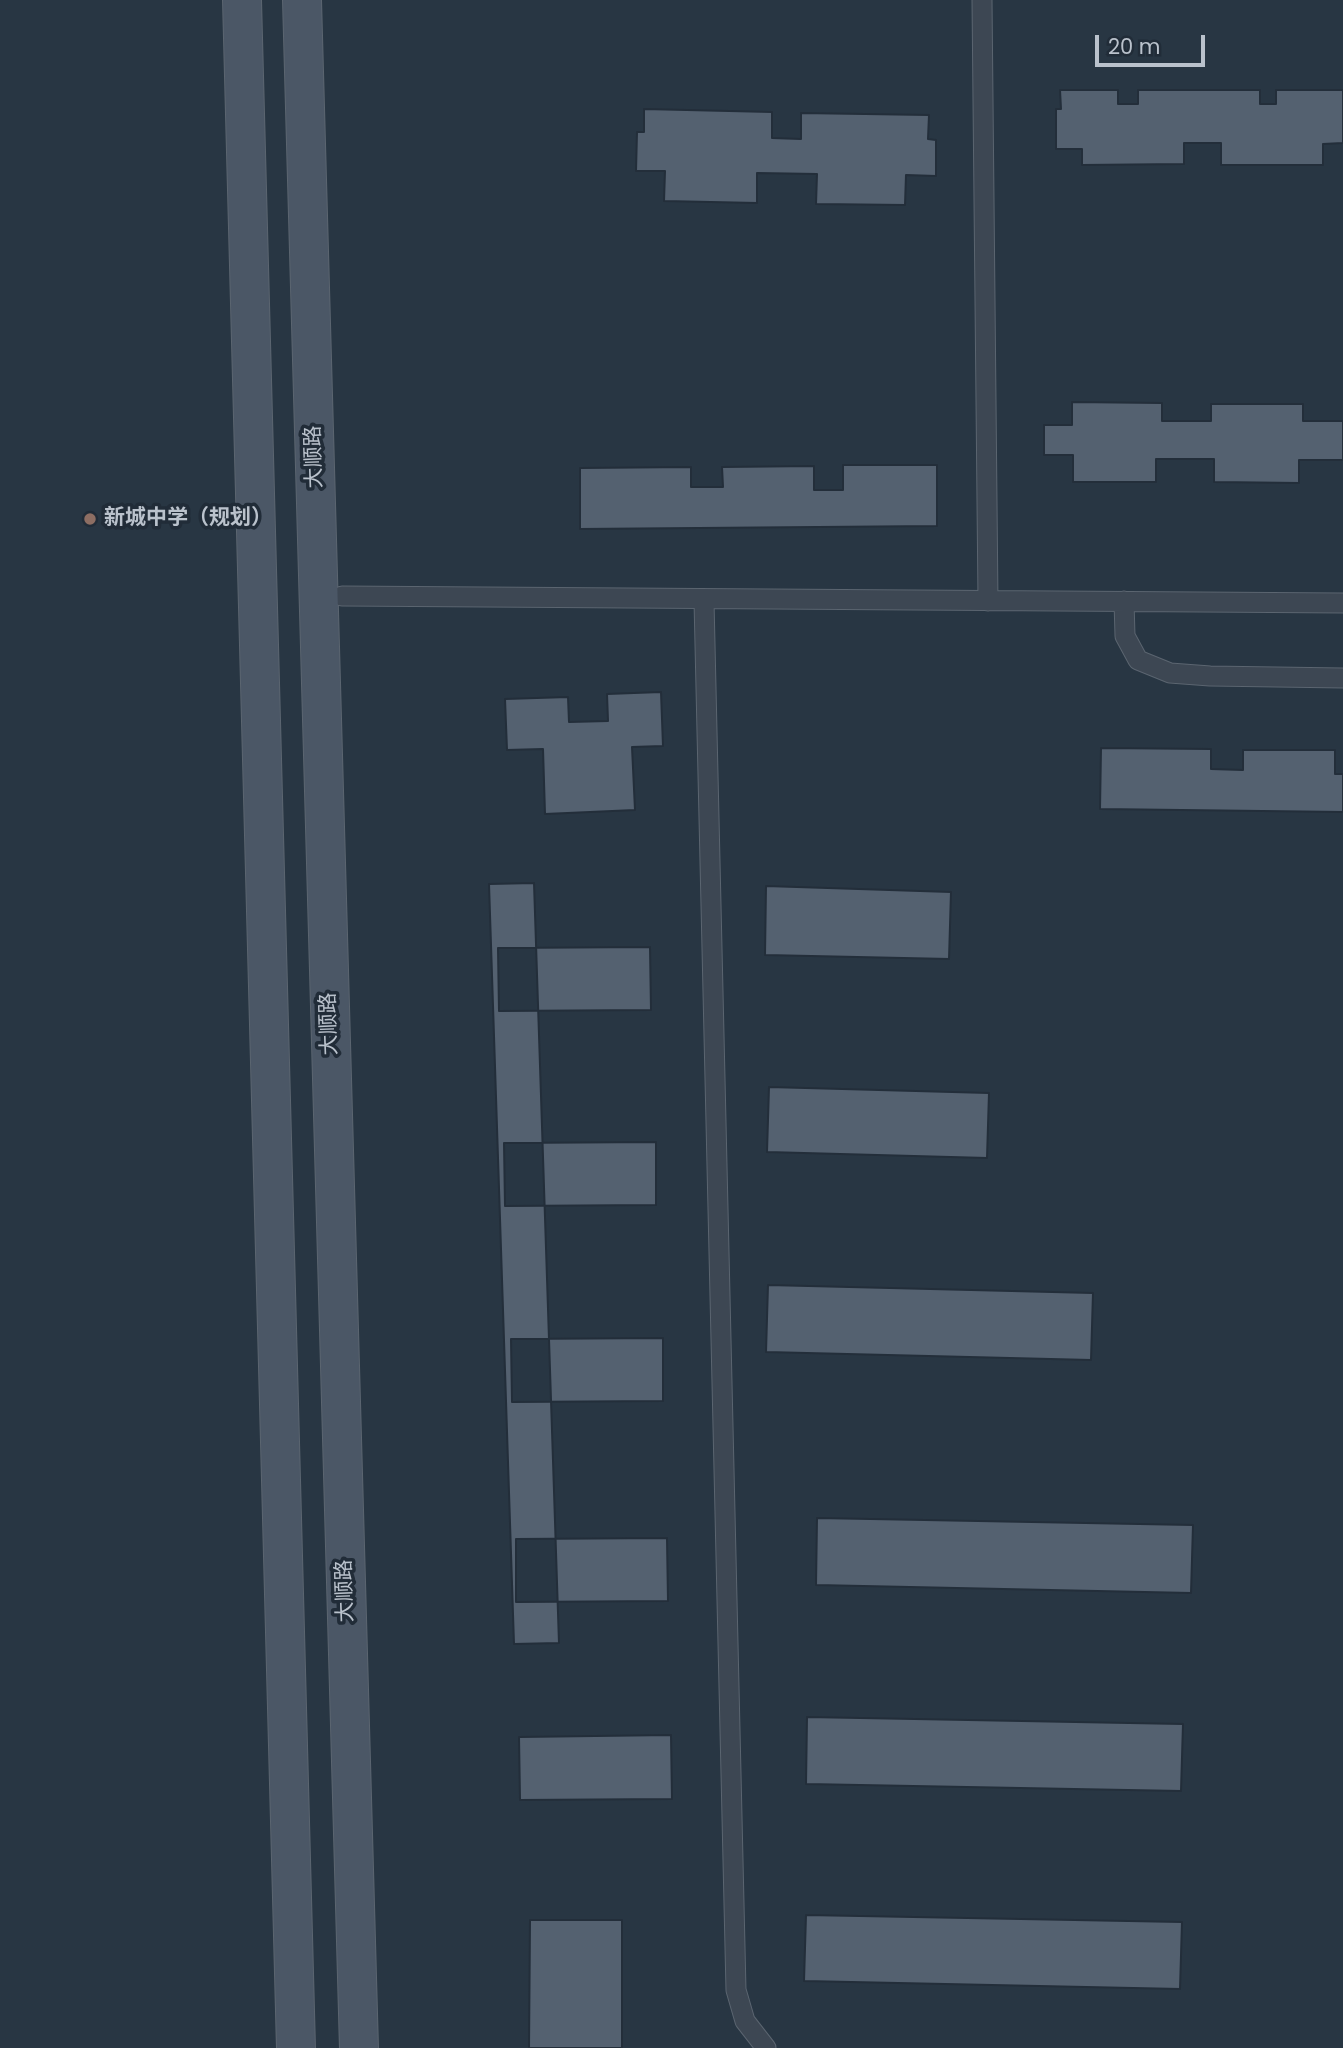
<!DOCTYPE html>
<html>
<head>
<meta charset="utf-8">
<style>
  body { margin:0 }
  #map { position:relative; width:1343px; height:2048px; overflow:hidden; background:#283643; font-family:Poppins,sans-serif }
  canvas { display:block }
  .scale { position:absolute; left:1095px; top:35px; width:110px; height:32px; box-sizing:border-box; border:4px solid #bac2cc; border-top:0; padding-left:9px; font-size:21px; line-height:24px; white-space:nowrap; color:#bac2cc; -webkit-text-stroke:5px #212c38; paint-order:stroke }
</style>
</head>
<body>
<div id="map">
<canvas width="1343" height="2048"></canvas>
<div class="scale">20 m</div>
</div>
<script>
const context = document.querySelector('canvas').getContext('2d');
context.lineJoin = 'round';
function fillPath(path, color) { context.fillStyle = color; context.fill(path, 'evenodd'); }
const poly = rows => new Path2D(rows.map(r => 'M' + r).join(''));
function strokePath(path, color, width, dash) { context.strokeStyle = color; context.lineWidth = width; context.lineCap = dash ? 'butt' : 'round'; context.setLineDash(dash || []); context.stroke(path); }
function write(font, color, halo, rows, align = 'center') {
  context.font = font + ' Poppins,"Noto Sans SC",sans-serif'; context.lineWidth = 7; context.setLineDash([]); context.textBaseline = 'middle'; context.strokeStyle = halo; context.fillStyle = color; for (const [text, x, y, turn = 0] of rows) {
    context.save(); context.translate(x, y); context.rotate((+turn || 0) * Math.PI / 180); context.textAlign = isNaN(turn) ? turn : align; if (halo) context.strokeText(text, 0, 0); context.fillText(text, 0, 0); context.restore();
  }
}
const building = poly([
  [1060,90,1118,90,1118,104,1138,104,1138,90,1260,90,1260,104,1276,104,1276,90,1343,90,1343,143,1323,144,1323,165,1221,165,1221,143,1184,143,1184,164,1082,165,1082,149,1056,149,1056,109,1061,109,1060,90],
  [644,109,772,112,772,138,801,139,801,113,929,115,928,139,936,140,936,176,906,175,905,205,816,204,817,174,757,173,757,203,664,201,665,171,636,171,637,132,644,132,644,109],
  [1072,402,1162,403,1162,421,1211,421,1211,404,1303,404,1303,421,1343,421,1343,460,1299,460,1299,483,1214,482,1214,459,1156,459,1156,482,1073,482,1073,455,1044,455,1044,425,1072,425,1072,402],
  [843,465,937,465,937,526,580,529,580,468,691,467,691,487,723,487,722,467,814,466,814,490,843,490,843,465],
  [661,692,663,746,632,747,635,810,545,814,543,749,507,750,505,699,568,697,569,722,608,721,607,694,661,692],
  [1101,748,1211,749,1211,769,1243,770,1243,750,1335,750,1335,774,1343,774,1343,812,1100,809,1101,748],
  [534,883,559,1643,514,1644,489,884,534,883],
  [766,886,951,892,949,959,765,955,766,886],
  [650,947,651,1010,499,1011,498,948,650,947],
  [769,1087,989,1093,987,1158,767,1152,769,1087],
  [656,1142,656,1205,505,1206,504,1143,656,1142],
  [768,1285,1093,1293,1091,1360,766,1352,768,1285],
  [663,1338,663,1401,512,1402,511,1339,663,1338],
  [817,1518,1193,1525,1191,1593,816,1585,817,1518],
  [667,1538,668,1601,516,1602,516,1539,667,1538],
  [807,1717,1183,1724,1181,1791,806,1784,807,1717],
  [671,1735,672,1799,520,1800,519,1737,671,1735],
  [806,1915,1182,1922,1180,1989,804,1981,806,1915],
  [530,1920,622,1920,622,2048,529,2048,530,1920]
]);
const lane = poly([
  [982,0,988,601],
  [342,596,1343,603],
  [704,601,736,1990,745,2021,766,2048],
  [1124,601,1125,636,1138,660,1170,673,1210,676,1343,678]
]);
const secondary = poly([
  [242,0,296,2048],
  [302,0,359,2048]
]);
const markers = [
  [90,519,7,"#8d6e63"]
];
const streetNames = [
  ["大顺路",315,457,-92],
  ["大顺路",330,1024,-92],
  ["大顺路",346,1591,-92]
];
const poiNames = [
  ["新城中学（规划）",104,519]
];
fillPath(building, '#546170');
strokePath(building, '#232e3a', 2);
strokePath(lane, '#5b6570', 21);
strokePath(secondary, '#5b6570', 40);
strokePath(lane, '#3d4753', 19);
strokePath(secondary, '#4b5766', 38);
for (const [x, y, r, color] of markers) { const dot = new Path2D(); dot.arc(x, y, r, 0, 2 * Math.PI); context.fillStyle = color; context.fill(dot); strokePath(dot, '#212c38', 2.5); }
write('21px', '#bac2cc', '#212c38', streetNames);
write('bold 21px', '#bac2cc', '#212c38', poiNames, 'left');
</script>
</body>
</html>
